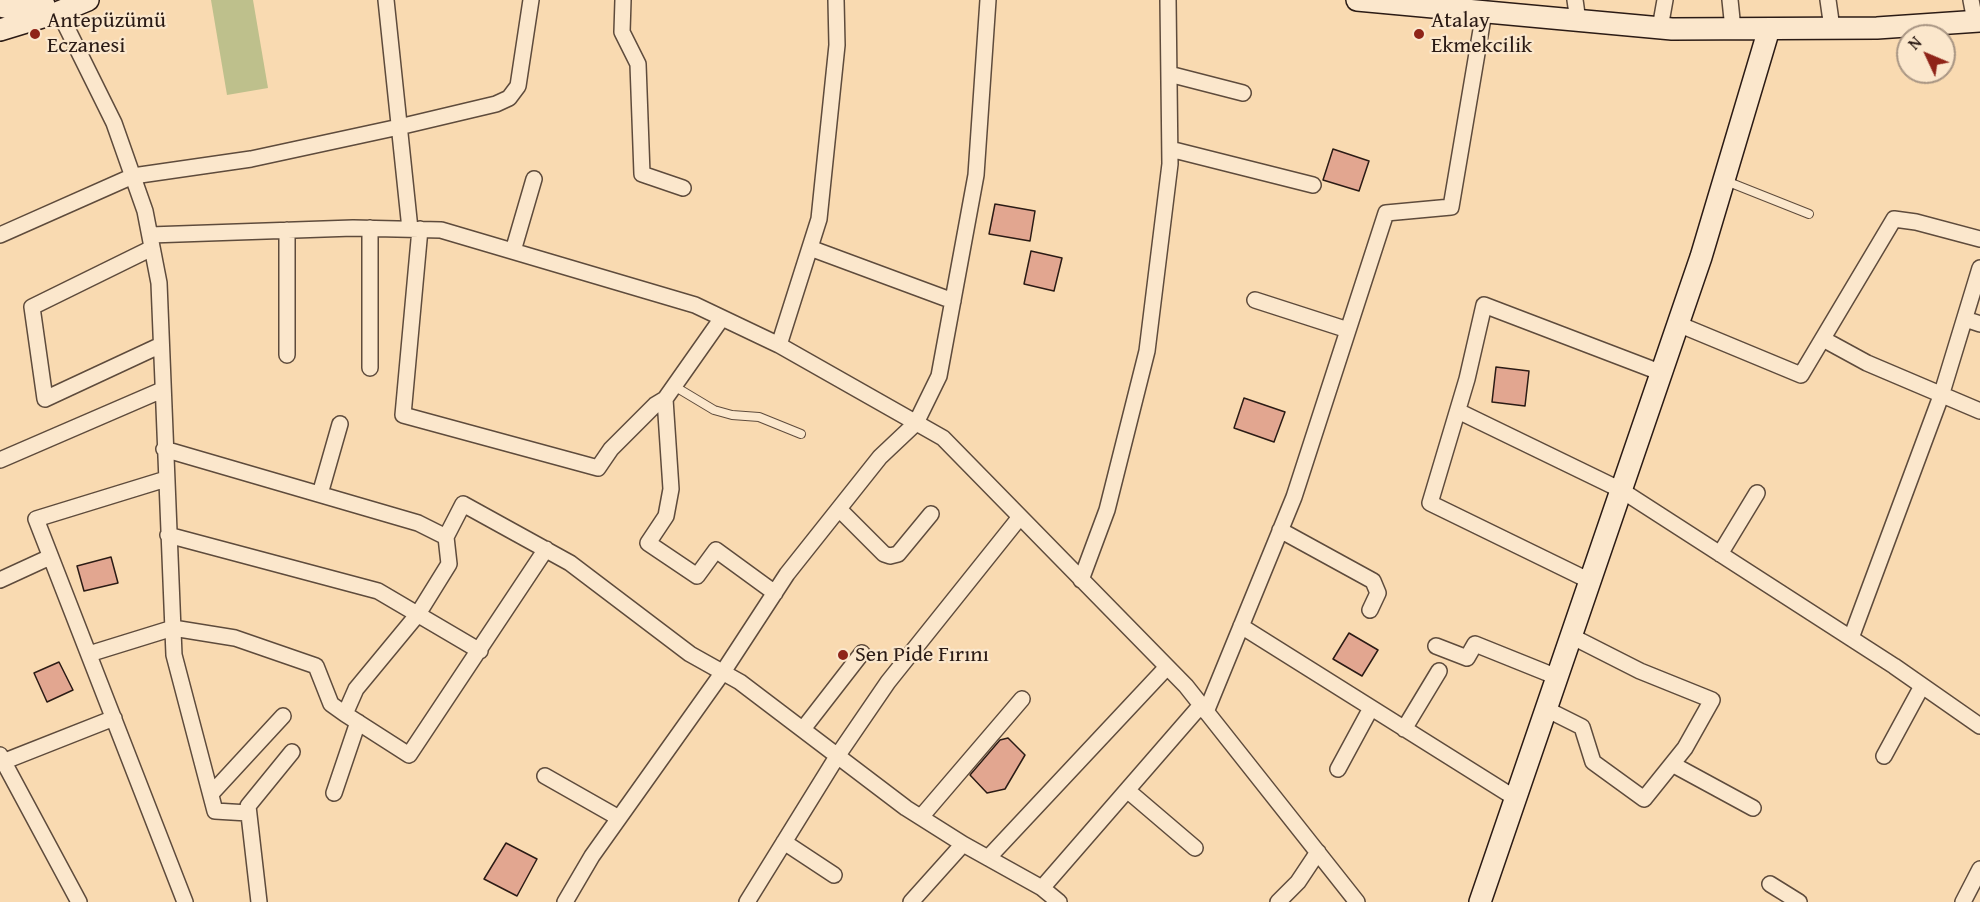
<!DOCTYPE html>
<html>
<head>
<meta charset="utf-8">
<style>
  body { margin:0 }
  #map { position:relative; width:1980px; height:902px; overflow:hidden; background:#f9dab1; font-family:"Gentium Book Plus",serif }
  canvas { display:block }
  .north { position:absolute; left:1896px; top:24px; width:60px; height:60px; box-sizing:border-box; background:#fbe7cc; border:2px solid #a89583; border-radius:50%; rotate:314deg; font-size:16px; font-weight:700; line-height:24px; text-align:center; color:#2b1b15 }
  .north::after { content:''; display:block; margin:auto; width:21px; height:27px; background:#8f2418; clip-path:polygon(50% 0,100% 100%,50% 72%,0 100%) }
</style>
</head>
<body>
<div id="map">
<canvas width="1980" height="902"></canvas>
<div class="north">N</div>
</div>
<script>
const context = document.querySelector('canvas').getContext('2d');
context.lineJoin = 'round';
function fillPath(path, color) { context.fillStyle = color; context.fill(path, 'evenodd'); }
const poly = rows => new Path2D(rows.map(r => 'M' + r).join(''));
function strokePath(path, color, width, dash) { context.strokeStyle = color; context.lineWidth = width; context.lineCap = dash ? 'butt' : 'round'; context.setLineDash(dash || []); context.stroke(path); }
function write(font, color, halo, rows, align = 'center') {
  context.font = font + ' "Gentium Book Plus",serif'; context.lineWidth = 4.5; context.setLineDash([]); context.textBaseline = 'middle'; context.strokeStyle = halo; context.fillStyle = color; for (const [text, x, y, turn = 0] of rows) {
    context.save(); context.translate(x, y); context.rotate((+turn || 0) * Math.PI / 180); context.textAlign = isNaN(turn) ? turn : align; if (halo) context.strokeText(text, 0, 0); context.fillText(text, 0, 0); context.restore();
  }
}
const green = poly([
  [211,0,253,0,268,88,227,95]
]);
const building = poly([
  [1333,149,1369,161,1359,191,1323,180,1333,149],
  [995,204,1035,211,1030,241,989,234,995,204],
  [1031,251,1062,258,1054,291,1024,284,1031,251],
  [1496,367,1529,371,1525,406,1492,402,1496,367],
  [1244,398,1285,412,1274,442,1234,428,1244,398],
  [111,557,118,583,84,591,77,566,111,557],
  [1349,633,1378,650,1362,676,1333,659,1349,633],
  [59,662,73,690,47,702,34,673,59,662],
  [1008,738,1025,755,1005,789,987,793,970,775,1000,740,1008,738],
  [506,843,537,859,517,896,484,879,506,843]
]);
const lane = poly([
  [1726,181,1809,214],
  [674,386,714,410,732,415,759,417,801,434]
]);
const street = poly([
  [386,0,410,229],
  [623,0,622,32,638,64,642,174,683,188],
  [1575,0,1578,21],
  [1730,0,1733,29],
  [1828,0,1832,28],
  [1971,0,1975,21],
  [59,12,114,123,145,211,159,283,174,655,215,811,248,813],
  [1660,28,1665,0],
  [1169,74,1243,93],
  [1170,149,1313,185],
  [370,228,370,368],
  [420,229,403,415,598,468,611,449,655,405,665,399],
  [0,235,133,176,251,159,399,127,496,104,509,98,518,86,531,0],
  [150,235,353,228,441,230,695,305,779,345,943,438,1186,686,1357,902],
  [152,248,32,307,45,399,161,345],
  [810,248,953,301],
  [513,251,534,179],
  [1255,300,1348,330],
  [722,318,665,399,671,489,666,516,648,543,697,576,716,550,775,593],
  [1965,319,1980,324],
  [1678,324,1801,375,1894,219,1916,222,1980,239],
  [1823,339,1867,363,1980,411],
  [779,345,819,219,837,45,836,0],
  [287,355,287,230],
  [1458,411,1621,490,1894,666,1980,726],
  [164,449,418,523,446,537,463,504,570,563,690,654,740,682,906,808,963,844],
  [0,460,162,390],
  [166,479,36,519,185,902],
  [320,494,340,424],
  [839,509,884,554,890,556,898,554,931,514],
  [1280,530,1373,581,1378,593,1370,610],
  [168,535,378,591,480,651],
  [1720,554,1757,493],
  [0,580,50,557],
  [1081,580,1107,510,1147,351,1170,164,1168,0],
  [1590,581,1430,503,1467,379,1484,305,1662,373],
  [1241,626,1515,798],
  [1851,638,1941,396,1980,268],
  [1436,646,1467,658,1475,644,1557,677],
  [89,654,173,628,235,638,316,666,331,704,345,714,356,689,418,614,449,564,446,537],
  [1546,709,1582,727,1593,762,1644,799,1685,748,1712,700,1640,671,1571,636],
  [1206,712,1294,497,1386,213,1451,207,1484,12],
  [345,714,409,755,546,549],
  [803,729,862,653],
  [1404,729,1439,671],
  [0,755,79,902],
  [1884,756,1922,686],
  [0,763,114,718],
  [1672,764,1753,808],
  [1338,769,1371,708],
  [545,776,619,818],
  [1127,790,1195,848],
  [334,793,358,722],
  [211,794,283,716],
  [921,817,1022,699],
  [784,842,834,875],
  [988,858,1167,667],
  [1770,884,1799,902],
  [259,902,248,806,292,752],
  [565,902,592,856,723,672,787,574,880,457,916,423,939,376,976,175,988,0],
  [747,902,838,755,888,682,1020,517],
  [911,902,963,844,1042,888],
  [1059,902,1042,888,1201,705],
  [1278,902,1298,882,1318,852],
  [1963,902,1980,869]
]);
const secondary = poly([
  [1357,0,1672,29,1877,28,1980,21],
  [0,6,20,10,44,5],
  [0,30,59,12,88,0],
  [1480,902,1701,257,1769,29]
]);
const markers = [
  [35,34,6,"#8f2418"],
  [1419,34,6,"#8f2418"],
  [843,655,6,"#8f2418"]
];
const poiNames = [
  ["Antepüzümü",47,21],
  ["Eczanesi",47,46],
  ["Atalay",1431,21],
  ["Ekmekcilik",1431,46],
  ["Sen Pide Fırını",855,655]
];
fillPath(green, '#bec08c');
fillPath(building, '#e2a690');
strokePath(building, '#2b1b15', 1.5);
strokePath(lane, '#5e4b3c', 10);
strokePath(street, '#5e4b3c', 18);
strokePath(secondary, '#2b1b15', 24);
strokePath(lane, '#fbe7cc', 8);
strokePath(street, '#fbe7cc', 15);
strokePath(secondary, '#fbe7cc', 21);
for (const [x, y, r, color] of markers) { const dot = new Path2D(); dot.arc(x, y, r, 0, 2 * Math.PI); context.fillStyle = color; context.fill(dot); strokePath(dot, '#fbe7cc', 2); }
write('22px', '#2b1b15', '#fbe7cc', poiNames, 'left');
</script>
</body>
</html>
